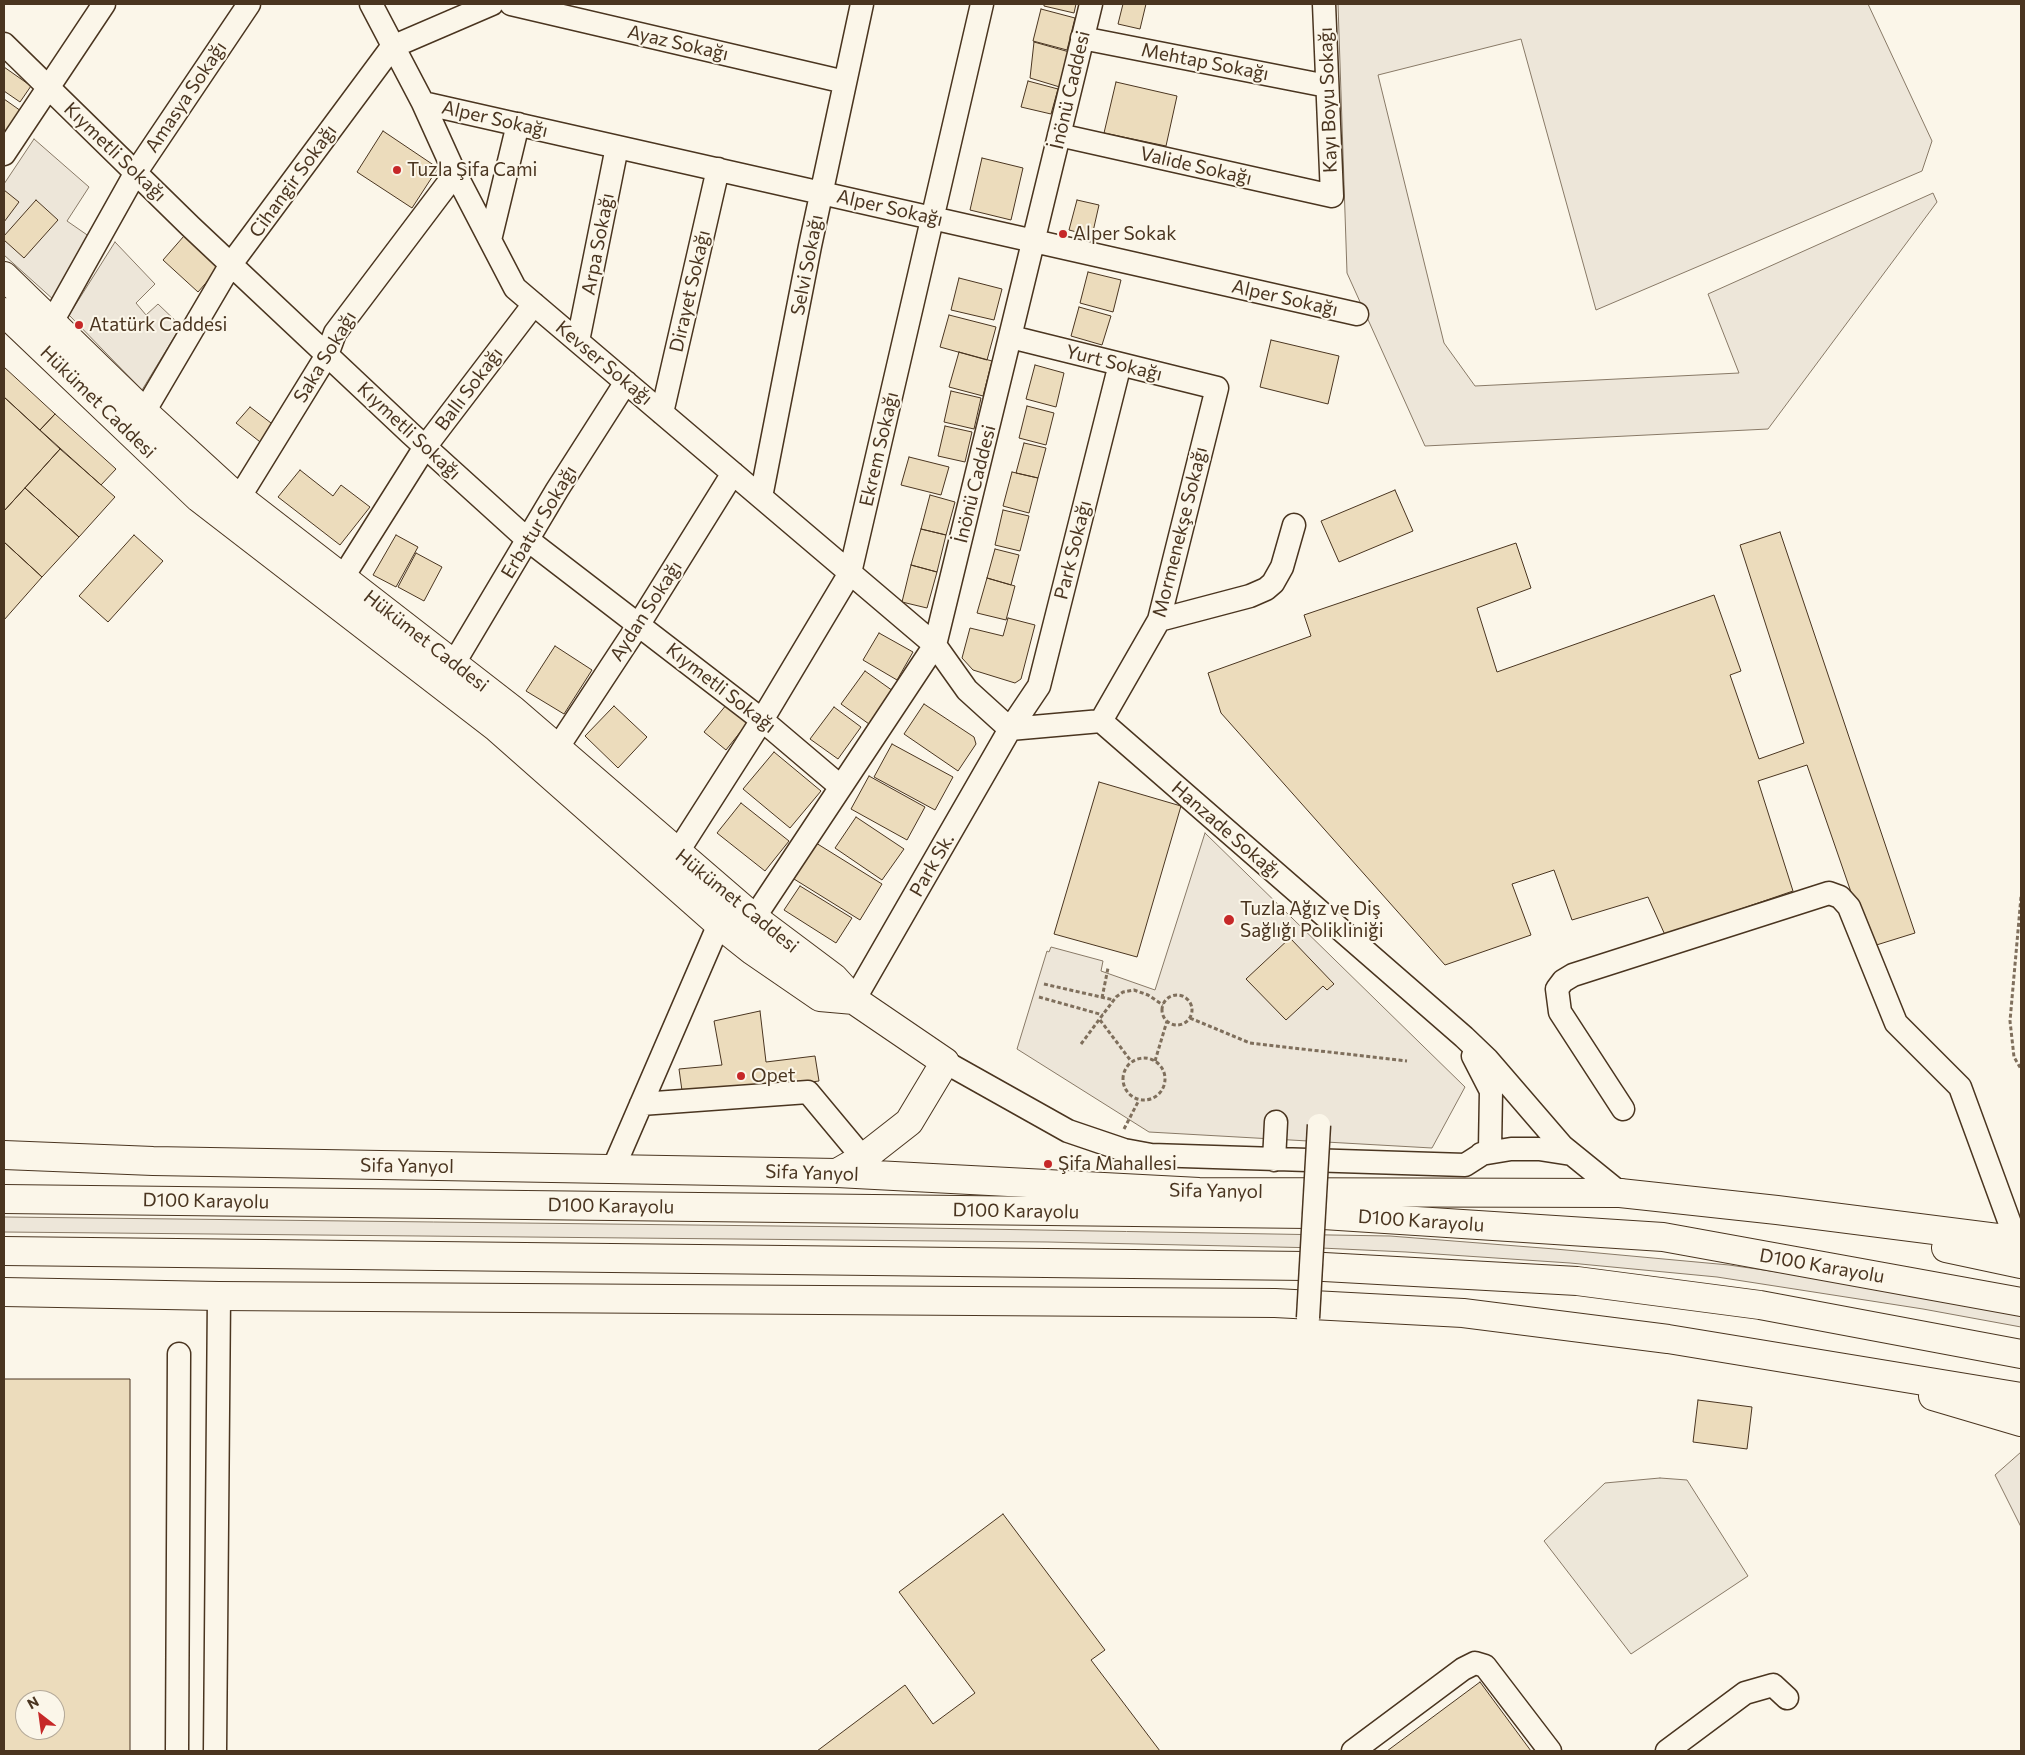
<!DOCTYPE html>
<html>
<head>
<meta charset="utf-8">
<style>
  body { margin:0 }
  #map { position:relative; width:2025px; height:1755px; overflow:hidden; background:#fbf6e9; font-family:Commissioner,sans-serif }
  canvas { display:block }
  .frame { position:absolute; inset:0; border:5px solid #4a3520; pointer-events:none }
  .north { position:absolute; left:15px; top:1690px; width:50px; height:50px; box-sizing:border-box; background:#fbf6e9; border:1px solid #b4a999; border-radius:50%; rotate:330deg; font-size:14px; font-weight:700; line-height:20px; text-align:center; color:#4a3520 }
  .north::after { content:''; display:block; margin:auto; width:18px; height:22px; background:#c62828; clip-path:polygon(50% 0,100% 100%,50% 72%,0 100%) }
</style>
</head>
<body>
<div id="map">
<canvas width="2025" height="1755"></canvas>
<div class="frame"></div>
<div class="north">N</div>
</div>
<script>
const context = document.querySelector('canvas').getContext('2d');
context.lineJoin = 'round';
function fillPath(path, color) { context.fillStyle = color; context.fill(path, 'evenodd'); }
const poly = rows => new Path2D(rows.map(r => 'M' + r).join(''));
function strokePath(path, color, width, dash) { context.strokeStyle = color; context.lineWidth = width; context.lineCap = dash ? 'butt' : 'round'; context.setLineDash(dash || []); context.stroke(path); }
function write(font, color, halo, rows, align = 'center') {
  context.font = font + ' Commissioner,sans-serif'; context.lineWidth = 4; context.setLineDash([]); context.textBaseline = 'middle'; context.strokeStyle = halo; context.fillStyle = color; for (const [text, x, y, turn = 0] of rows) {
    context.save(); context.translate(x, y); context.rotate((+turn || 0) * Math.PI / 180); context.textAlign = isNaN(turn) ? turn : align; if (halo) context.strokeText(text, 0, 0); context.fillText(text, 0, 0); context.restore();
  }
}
const green = poly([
  [1338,4,1868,4,1932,141,1922,171,1596,310,1521,39,1378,75,1444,343,1475,386,1739,373,1708,294,1933,193,1937,202,1768,429,1425,446,1347,273,1338,4],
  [34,139,89,187,67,221,93,239,55,301,4,255,4,184,34,139],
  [115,242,155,284,136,303,146,315,158,304,181,326,142,390,69,315,115,242],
  [1205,833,1465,1087,1432,1148,1149,1132,1017,1049,1047,951,1049,952,1051,947,1103,961,1101,971,1155,990,1205,833],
  [4,1217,863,1227,1390,1236,1555,1249,1729,1265,1853,1283,2021,1311,2021,1327,1923,1309,1717,1277,1570,1263,1406,1252,1321,1248,1048,1242,4,1232,4,1217],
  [2021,1452,2021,1527,1995,1475,2021,1452]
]);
const parking = poly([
  [1660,1478,1687,1480,1748,1576,1631,1654,1544,1541,1605,1483,1660,1478]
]);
const building = poly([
  [1044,4,1076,4,1074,13,1044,6,1044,4],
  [1123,4,1146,4,1140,29,1118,24,1123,4],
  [1041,9,1075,18,1067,50,1033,41,1041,9],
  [1034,42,1073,53,1063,88,1030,78,1034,42],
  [4,67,31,86,20,102,4,91,4,67],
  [1028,81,1058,89,1051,114,1021,107,1028,81],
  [1116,82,1177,96,1166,146,1104,133,1116,82],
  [4,99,21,111,4,135,4,99],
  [383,131,438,168,412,208,357,172,383,131],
  [982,158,1023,168,1011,220,970,210,982,158],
  [4,190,19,202,4,222,4,190],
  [36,200,58,220,24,258,4,240,4,236,36,200],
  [1077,200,1099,205,1092,236,1069,230,1077,200],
  [184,236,219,268,198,292,163,260,184,236],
  [1088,272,1121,280,1113,312,1080,303,1088,272],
  [959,278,1002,289,994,320,951,310,959,278],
  [1079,307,1111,316,1102,345,1071,336,1079,307],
  [949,315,996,327,987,360,940,347,949,315],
  [1271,340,1339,356,1328,404,1260,387,1271,340],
  [959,352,992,361,983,396,949,387,959,352],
  [1035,365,1064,373,1056,407,1026,399,1035,365],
  [4,367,55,414,40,430,4,397,4,367],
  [951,391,981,398,974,429,944,422,951,391],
  [4,397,60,449,4,511,4,397],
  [1027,406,1054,413,1046,445,1019,438,1027,406],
  [250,407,275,426,264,445,236,423,250,407],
  [55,414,116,469,101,485,40,430,55,414],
  [945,426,972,432,965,462,938,456,945,426],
  [1024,443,1046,448,1038,478,1016,473,1024,443],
  [60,449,115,497,79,537,25,488,60,449],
  [909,457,949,467,941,495,901,485,909,457],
  [300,470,333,496,341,485,370,507,340,545,278,497,300,470],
  [1012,472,1038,478,1029,513,1003,506,1012,472],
  [25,488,79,537,42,577,4,542,4,511,25,488],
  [1395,490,1413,531,1339,562,1321,521,1395,490],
  [930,495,955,502,946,535,921,529,930,495],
  [1003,510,1029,516,1020,551,995,545,1003,510],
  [921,529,946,535,937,572,911,565,921,529],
  [1780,532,1915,933,1870,947,1807,765,1758,781,1793,891,1665,935,1648,897,1572,920,1554,870,1512,884,1531,935,1445,965,1221,713,1208,673,1311,636,1304,615,1516,543,1531,588,1477,608,1497,672,1714,595,1741,671,1730,675,1759,759,1804,743,1740,545,1780,532],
  [134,535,163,561,108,622,79,596,134,535],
  [396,535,418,547,396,587,373,575,396,535],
  [4,542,42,577,4,620,4,542],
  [995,549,1019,555,1011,585,987,578,995,549],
  [416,553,442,567,424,601,398,587,416,553],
  [911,565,937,572,927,608,902,602,911,565],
  [987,578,1015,586,1006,620,977,613,987,578],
  [1008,618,1035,625,1021,679,1015,683,973,670,962,658,970,628,1003,636,1008,618],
  [879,633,913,652,897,680,863,660,879,633],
  [555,646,592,670,564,714,526,691,555,646],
  [865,671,893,691,869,724,841,704,865,671],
  [727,704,749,721,726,750,704,732,727,704],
  [924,704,974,737,976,744,958,771,904,734,924,704],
  [614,706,647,737,618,768,585,736,614,706],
  [834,707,861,727,838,759,810,739,834,707],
  [892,744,953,777,935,810,874,777,892,744],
  [774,752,821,791,790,828,743,789,774,752],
  [869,776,925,807,907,840,851,809,869,776],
  [1099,782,1181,806,1137,957,1054,934,1099,782],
  [741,803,789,841,765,871,717,833,741,803],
  [856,817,904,849,882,880,835,848,856,817],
  [816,843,882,884,860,920,794,879,816,843],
  [800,886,852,918,836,943,784,910,800,886],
  [1290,938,1334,984,1327,990,1323,986,1286,1020,1246,979,1290,938],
  [760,1011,766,1062,815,1056,819,1081,683,1098,679,1069,722,1065,714,1021,760,1011],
  [4,1379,130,1379,130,1751,4,1751,4,1379],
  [25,1700,55,1700,55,1730,25,1730,25,1700],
  [1698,1400,1752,1407,1747,1449,1693,1442,1698,1400],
  [1003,1514,1105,1650,1091,1660,1160,1751,817,1751,905,1685,933,1724,975,1693,899,1592,1003,1514],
  [1480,1682,1531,1751,1387,1751,1480,1682]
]);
const path = poly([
  [2021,897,2010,1021,2014,1057,2021,1069],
  [1044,984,1114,1000],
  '1162 1010a15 15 0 1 1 30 0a15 15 0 1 1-30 0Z',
  [1039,997,1103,1015],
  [1102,998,1108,968],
  [1190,1018,1250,1043,1407,1061],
  [1100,1020,1131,1061],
  [1081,1044,1116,997,1123,992,1134,990,1148,995,1163,1005],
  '1123 1079a21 21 0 1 1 42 0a21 21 0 1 1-42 0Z',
  [1155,1061,1167,1021],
  [1124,1129,1139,1100]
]);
const minor = poly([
  [371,4,423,103,452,167,515,288,935,645,967,690,1010,729],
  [511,4,845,82],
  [1082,38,1327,86],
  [4,44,190,226,411,434,528,540,762,720,841,787],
  [423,103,1357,314],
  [1059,135,1332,196,1324,4],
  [4,154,104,4],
  [490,240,518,124],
  [52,322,136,172,249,4],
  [1011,337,1217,388,1159,620,1101,721],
  [578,341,617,147],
  [144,412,231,264,392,47,492,4],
  [662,413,718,169],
  [761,497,810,246,862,4],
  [239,498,327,355,335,333,455,174],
  [343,577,425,447,534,304],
  [1159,620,1250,596,1266,589,1273,583,1282,567,1294,525],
  [454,663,557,490,626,382],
  [1101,721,1464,1037,1487,1059,1562,1146,1620,1193],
  [1010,729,1101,721],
  [558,747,639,624,733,473],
  [677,853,762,720,850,573,982,4],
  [754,918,935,645,1091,4],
  [854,1000,1010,729,1039,686,1120,364],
  [945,1062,1068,1131,1124,1150,1151,1155,1465,1165,1490,1149,1491,1091,1473,1056],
  [641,1104,808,1092,863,1158],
  [1623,1109,1560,1012,1557,989,1563,981,1573,975,1829,893,1840,897,1849,907,1896,1023,1960,1087,2016,1240],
  [1481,1154,1511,1149,1539,1149,1571,1154],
  [1274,1160,1276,1122],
  [613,1169,719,924],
  [177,1751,179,1354],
  [215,1751,219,1296],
  [1353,1751,1463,1669,1475,1663,1485,1666,1550,1751],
  [1667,1751,1745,1693,1773,1685,1787,1698]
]);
const major = poly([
  [4,276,144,412,228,489,513,710,754,918,834,978,854,1000,945,1062,909,1122,863,1158,837,1173],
  [4,312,199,498,497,728,719,924,753,951,820,997,854,1000],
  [4,1155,153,1161,837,1173,1199,1192,1620,1193]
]);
const highway = poly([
  [1620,1193,1777,1210,2021,1241],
  [4,1199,1308,1214,1663,1237,2021,1302],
  [1946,1248,2021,1264],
  [4,1251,1306,1266,1577,1281,1760,1305,2021,1354],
  [4,1292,219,1296,1275,1303,1463,1313,1668,1339,2021,1397],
  [1933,1396,2021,1422]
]);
const minorBridge = poly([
  [1308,1318,1319,1125]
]);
const markers = [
  [397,170,5,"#c62828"],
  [1063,234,5,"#c62828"],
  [79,325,5,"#c62828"],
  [1229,920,6,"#c62828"],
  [741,1076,5,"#c62828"],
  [1048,1164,5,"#c62828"]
];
const streetNames = [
  ["Ayaz Sokağı",678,43,13],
  ["Mehtap Sokağı",1205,62,11],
  ["İnönü Caddesi",1070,90,-77],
  ["Amasya Sokağı",186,97,-56],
  ["Kayı Boyu Sokağı",1328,100,-92],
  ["Alper Sokağı",495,119,13],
  ["Kıymetli Sokağı",115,152,44],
  ["Valide Sokağı",1196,166,13],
  ["Cihangir Sokağı",293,181,-54],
  ["Alper Sokağı",890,208,13],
  ["Arpa Sokağı",598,244,-79],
  ["Selvi Sokağı",807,265,-79],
  ["Dirayet Sokağı",690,291,-77],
  ["Alper Sokağı",1285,298,13],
  ["Saka Sokağı",325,357,-59],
  ["Kevser Sokağı",604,363,40],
  ["Yurt Sokağı",1114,363,14],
  ["Ballı Sokağı",469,389,-53],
  ["Hükümet Caddesi",98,402,44],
  ["Kıymetli Sokağı",409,431,43],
  ["Ekrem Sokağı",879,449,-77],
  ["İnönü Caddesi",975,484,-76],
  ["Erbatur Sokağı",539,522,-59],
  ["Mormenekşe Sokağı",1180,532,-76],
  ["Park Sokağı",1073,550,-76],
  ["Aydan Sokağı",646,611,-57],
  ["Hükümet Caddesi",426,641,38],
  ["Kıymetli Sokağı",721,688,38],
  ["Hanzade Sokağı",1226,830,41],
  ["Park Sk.",932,865,-60],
  ["Hükümet Caddesi",737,901,39],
  ["Sifa Yanyol",407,1166,1],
  ["Sifa Yanyol",812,1173,2],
  ["Sifa Yanyol",1216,1191,1],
  ["D100 Karayolu",206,1201,1],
  ["D100 Karayolu",611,1206,1],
  ["D100 Karayolu",1016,1211,1],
  ["D100 Karayolu",1421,1221,4],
  ["D100 Karayolu",1822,1266,10]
];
const poiNames = [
  ["Tuzla Şifa Cami",407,170],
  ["Alper Sokak",1073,234],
  ["Atatürk Caddesi",89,325],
  ["Tuzla Ağız ve Diş",1240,909],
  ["Sağlığı Polikliniği",1240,931],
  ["Opet",751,1076],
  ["Şifa Mahallesi",1058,1164]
];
fillPath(green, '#ede6d9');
strokePath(green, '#887966', 1);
fillPath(parking, '#ede7d9');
strokePath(parking, '#887966', 1);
fillPath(building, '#ecdcbc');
strokePath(building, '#4a3520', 1);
strokePath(minor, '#4a3520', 25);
strokePath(major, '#4a3520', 30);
strokePath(highway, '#4a3520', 30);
strokePath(path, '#7f6f5c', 3, [4, 2.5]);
strokePath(minor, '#fbf6e9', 22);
strokePath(major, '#fbf6e9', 28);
strokePath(highway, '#fbf6e9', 28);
strokePath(minorBridge, '#4a3520', 25, []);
strokePath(minorBridge, '#fbf6e9', 22);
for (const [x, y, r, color] of markers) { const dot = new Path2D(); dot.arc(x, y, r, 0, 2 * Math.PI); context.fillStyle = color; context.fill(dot); strokePath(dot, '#fbf6e9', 2); }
write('19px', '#4a3520', '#fbf6e9', streetNames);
write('19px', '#4a3520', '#fbf6e9', poiNames, 'left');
</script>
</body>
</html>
